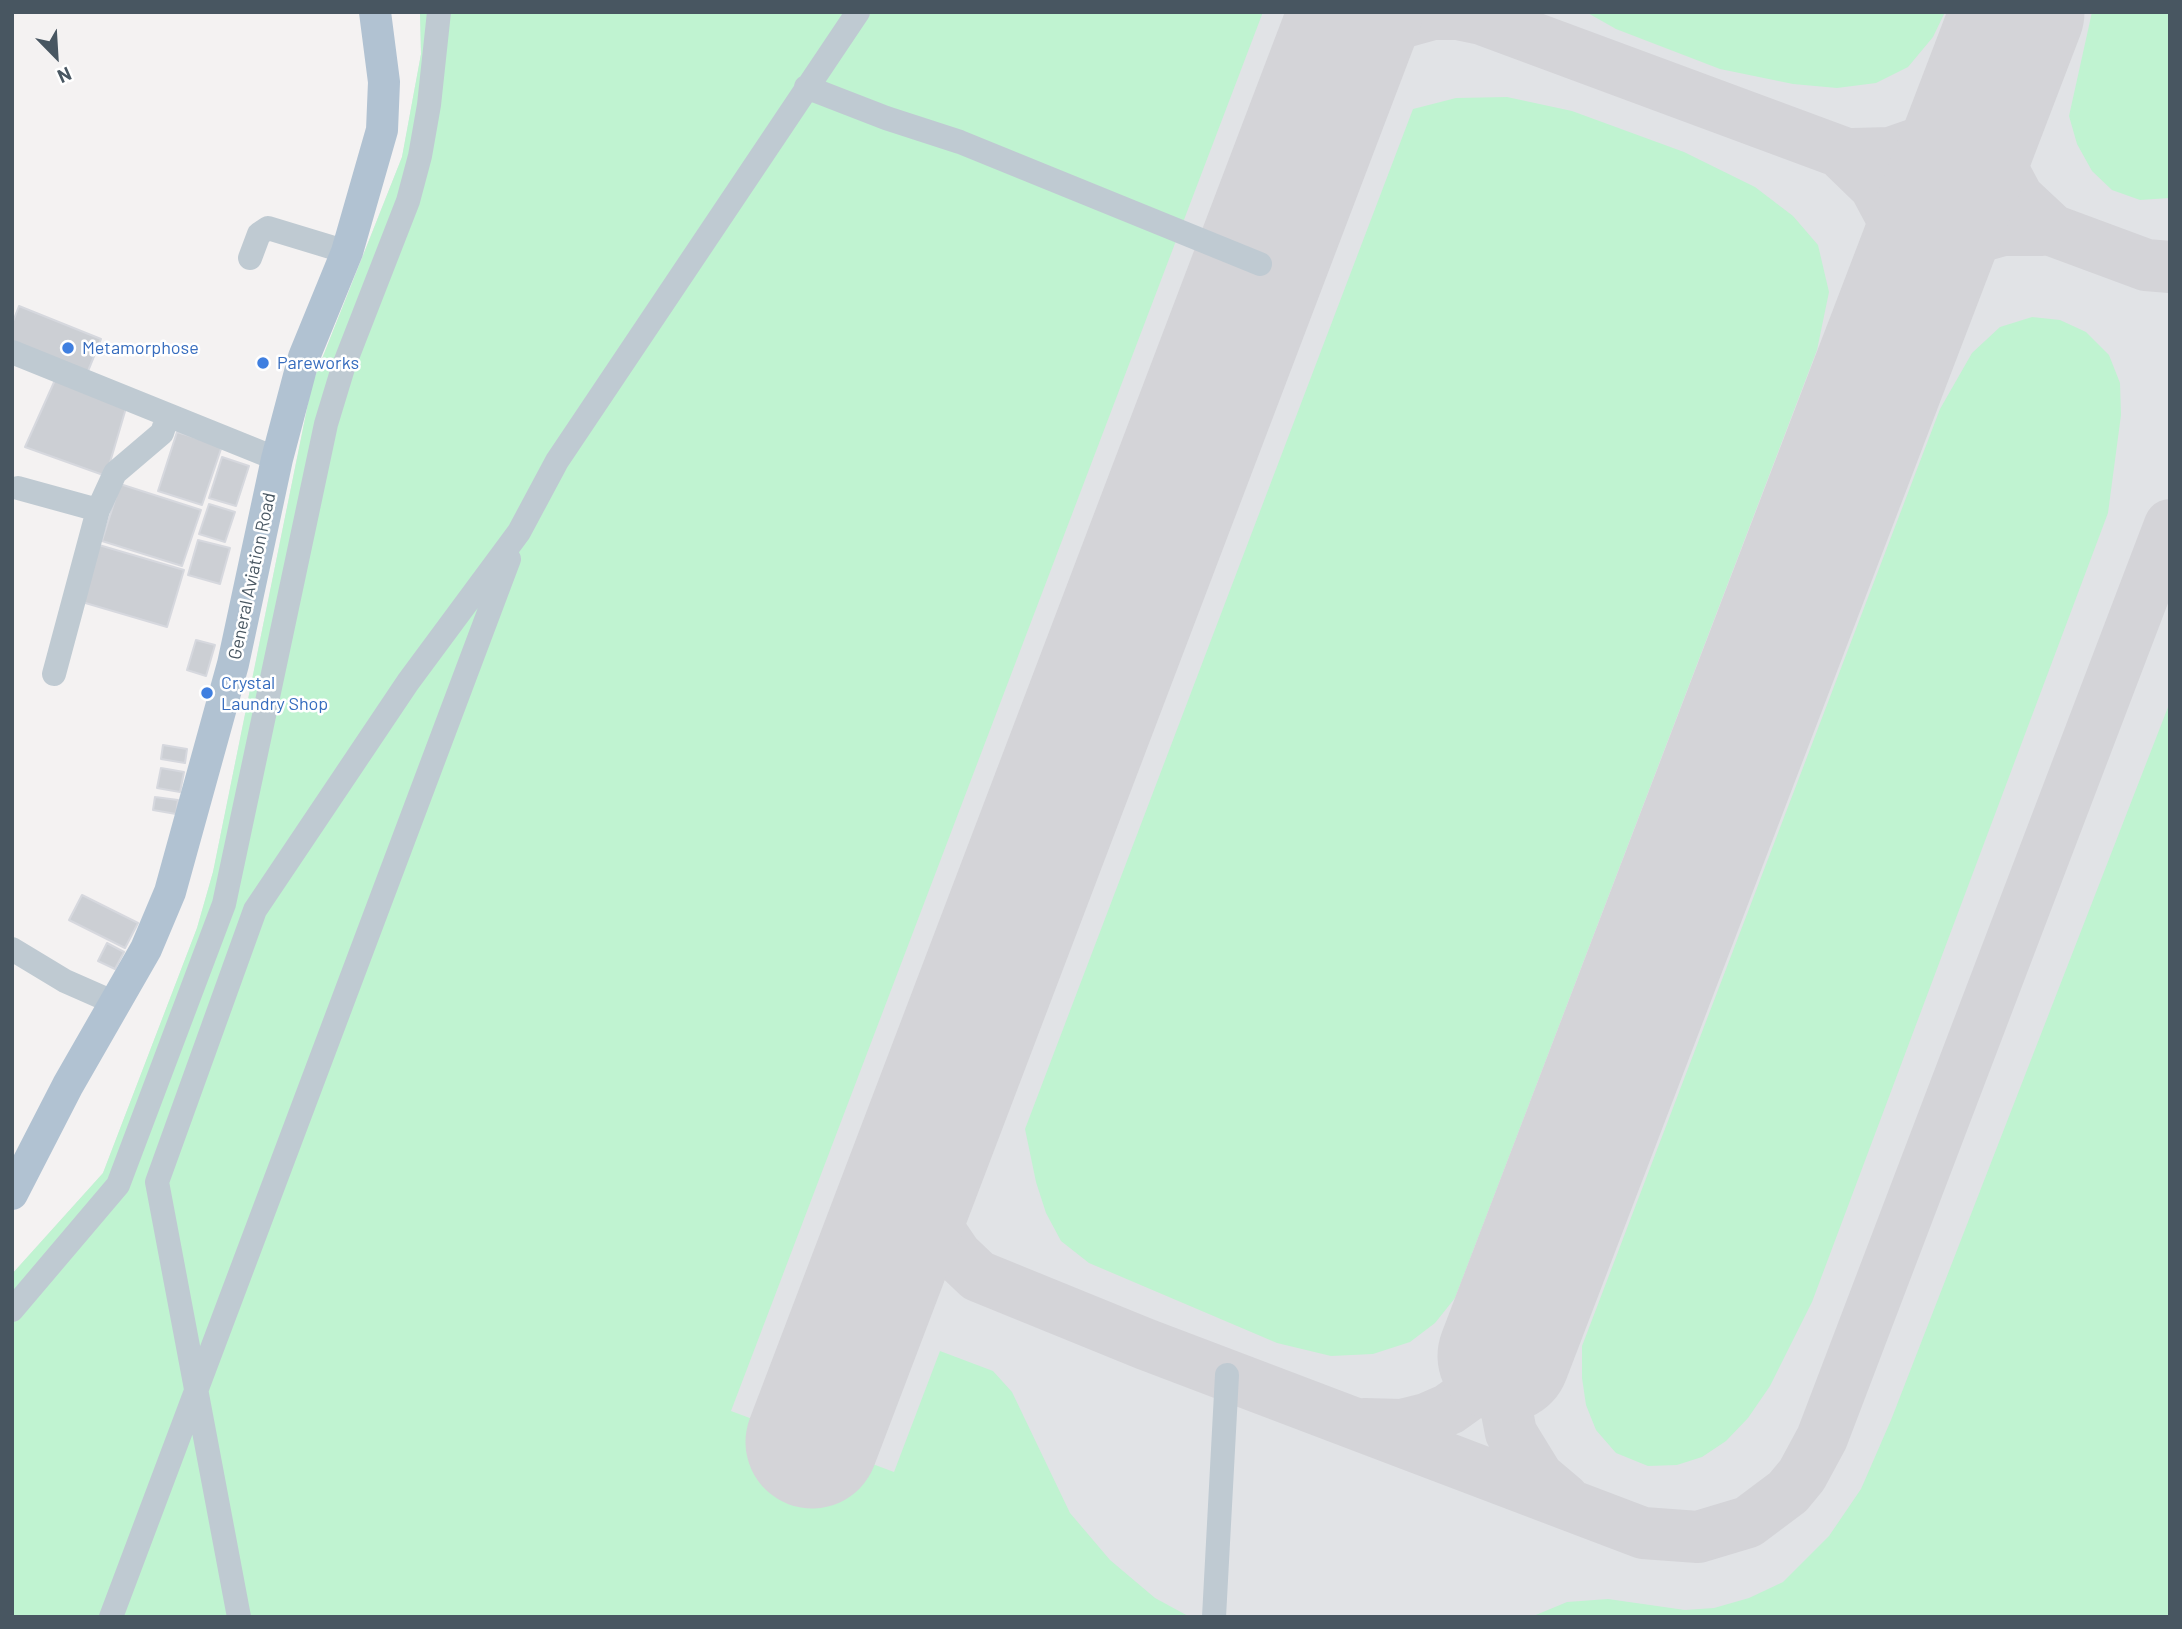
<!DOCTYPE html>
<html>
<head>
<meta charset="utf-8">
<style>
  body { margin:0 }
  #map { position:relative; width:2182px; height:1629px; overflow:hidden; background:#f4f2f2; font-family:Barlow,sans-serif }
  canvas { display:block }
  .frame { position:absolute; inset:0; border:14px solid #485661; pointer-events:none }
  .north { position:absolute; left:21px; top:21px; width:70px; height:70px; -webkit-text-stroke:5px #fff; paint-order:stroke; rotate:156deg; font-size:19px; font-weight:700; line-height:28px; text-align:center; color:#485661 }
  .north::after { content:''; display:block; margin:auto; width:24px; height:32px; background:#485661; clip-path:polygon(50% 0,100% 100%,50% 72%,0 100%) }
</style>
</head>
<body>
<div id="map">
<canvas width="2182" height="1629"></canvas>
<div class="frame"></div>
<div class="north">N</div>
</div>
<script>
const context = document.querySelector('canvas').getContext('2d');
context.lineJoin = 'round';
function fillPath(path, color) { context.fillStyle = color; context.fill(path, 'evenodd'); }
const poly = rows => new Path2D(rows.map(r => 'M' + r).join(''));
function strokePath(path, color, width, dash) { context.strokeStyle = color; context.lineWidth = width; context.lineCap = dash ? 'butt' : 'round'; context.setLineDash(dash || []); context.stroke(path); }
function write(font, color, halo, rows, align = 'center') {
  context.font = font + ' Barlow,sans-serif'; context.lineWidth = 5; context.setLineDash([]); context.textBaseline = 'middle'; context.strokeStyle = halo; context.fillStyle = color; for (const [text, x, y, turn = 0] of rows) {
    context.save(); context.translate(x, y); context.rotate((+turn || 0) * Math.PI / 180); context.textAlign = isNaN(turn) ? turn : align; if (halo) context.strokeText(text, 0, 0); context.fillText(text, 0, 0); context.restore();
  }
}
const airport = poly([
  [420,12,2170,12,2170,1617,12,1617,12,1274,103,1173,197,928,213,872,312,384,402,157,421,54]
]);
const green = poly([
  [420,12,1263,12,731,1411,894,1472,940,1351,993,1371,1012,1392,1070,1513,1110,1560,1155,1598,1190,1617,12,1617,12,1274,103,1173,197,928,213,872,312,384,402,157,421,54],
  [1586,12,1945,12,1933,37,1908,67,1876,83,1837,88,1793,84,1720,69,1616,29],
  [2092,12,2170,12,2170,198,2140,200,2112,190,2092,171,2077,144,2069,116],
  [1507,97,1572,111,1684,152,1755,187,1793,216,1818,245,1829,292,1817,350,1455,1298,1435,1323,1410,1342,1373,1354,1331,1356,1277,1343,1089,1263,1061,1241,1046,1213,1036,1182,1025,1129,1413,109,1456,98],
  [2032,317,2060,320,2086,332,2109,355,2120,383,2121,415,2108,513,1812,1302,1770,1386,1748,1418,1726,1441,1702,1457,1677,1465,1648,1466,1616,1453,1596,1430,1586,1405,1582,1378,1582,1346,1940,409,1972,353,2000,327],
  [2170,702,2170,1617,1531,1617,1567,1602,1608,1599,1685,1610,1714,1608,1749,1598,1783,1582,1829,1536,1861,1489,1891,1420]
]);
const taxiway = poly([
  [1332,77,1346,57,1386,27,1433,14,1458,14,1482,19,2146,265,2170,267],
  [1993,79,1988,104,1994,153,2018,198,2049,227],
  [1853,154,1890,153,1939,136,1960,120,1993,79],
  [1844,156,1875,186,1899,231,1905,255,1906,307],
  [1906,307,1917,284,1955,248,1978,237,2003,230,2042,230],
  [930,1132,926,1161,931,1207,941,1233,956,1255,978,1276,1145,1344,1643,1533,1698,1537,1748,1522,1788,1492,1802,1475,1822,1438,2170,525],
  [1504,1356,1501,1381,1511,1433,1538,1477,1564,1499],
  [1364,1424,1402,1425,1426,1419,1449,1409,1470,1394,1504,1356]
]);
const runway = poly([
  [1504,1356,2018,12],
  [812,1442,1356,12]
]);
const building = poly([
  [19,306,101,339,86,376,12,346,12,324,19,306],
  [55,380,126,408,106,476,25,447,55,380],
  [177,432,222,446,202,505,158,491,177,432],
  [222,457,249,466,236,506,209,498,222,457],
  [120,484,201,510,182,566,102,541,120,484],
  [209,504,235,512,225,542,199,534,209,504],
  [198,540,230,548,220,584,188,575,198,540],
  [99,545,184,570,167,627,82,602,99,545],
  [196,640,215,645,206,676,187,670,196,640],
  [163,745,187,749,185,763,161,759,163,745],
  [161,768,184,772,180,792,157,788,161,768],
  [155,797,178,800,176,814,153,810,155,797],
  [82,895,138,923,125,948,69,920,82,895],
  [107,943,124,952,115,969,98,961,107,943]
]);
const minor = poly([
  [806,87,886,118,960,142,1260,264],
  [250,258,259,234,268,228,347,252],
  [12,352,277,459],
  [18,488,98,510],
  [54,674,98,510,115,473,162,433,168,415],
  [12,949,65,981,115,1003],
  [12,1310,118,1185,224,904,326,424,343,368,408,201,420,156,429,105,439,12],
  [111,1617,509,559],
  [239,1617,157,1182,255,910,408,682,519,532,557,461,858,12],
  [1214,1617,1227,1375]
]);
const major = poly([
  [12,1194,68,1085,146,949,170,892,233,664,277,459,304,357,347,252,382,130,384,82,375,12]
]);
const markers = [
  [68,348,7,"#3f7fe0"],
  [263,363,7,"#3f7fe0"],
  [207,693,7,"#3f7fe0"]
];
const shopNames = [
  ["Metamorphose",82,348],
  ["Pareworks",277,363],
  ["Crystal",221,683],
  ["Laundry Shop",221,704]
];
const streetNames = [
  ["General Aviation Road",252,576,-78]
];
fillPath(airport, '#e1e3e6');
fillPath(green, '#c0f3d1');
strokePath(taxiway, '#d4d4d8', 52);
strokePath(runway, '#d4d4d8', 133);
fillPath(building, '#cccfd4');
strokePath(building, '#d6d8de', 2);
strokePath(minor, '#bfcad2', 24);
strokePath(major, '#b1c2d2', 32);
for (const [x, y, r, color] of markers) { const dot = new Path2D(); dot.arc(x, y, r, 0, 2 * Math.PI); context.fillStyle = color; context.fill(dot); strokePath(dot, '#fff', 2.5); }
write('18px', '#366cbe', '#fff', shopNames, 'left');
write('18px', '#485661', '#fff', streetNames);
</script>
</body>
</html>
